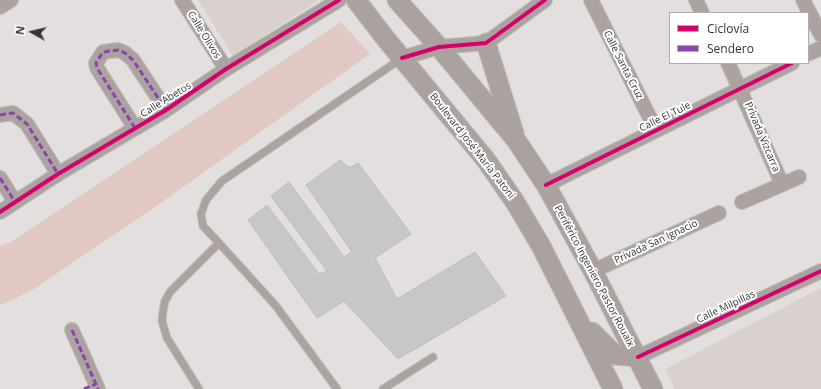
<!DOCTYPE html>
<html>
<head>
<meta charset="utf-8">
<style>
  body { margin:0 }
  #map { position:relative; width:821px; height:389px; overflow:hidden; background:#e2dfde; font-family:"Open Sans",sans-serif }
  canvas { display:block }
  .legend { position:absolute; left:669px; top:12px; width:140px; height:52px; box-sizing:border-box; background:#fff; border:1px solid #aeadad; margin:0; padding:5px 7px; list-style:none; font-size:12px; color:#353333 }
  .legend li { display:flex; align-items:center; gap:8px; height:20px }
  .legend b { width:20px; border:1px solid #aeadad }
  .north { position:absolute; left:12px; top:12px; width:40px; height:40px; -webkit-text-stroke:3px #fff; paint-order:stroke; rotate:278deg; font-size:11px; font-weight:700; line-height:16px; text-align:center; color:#353333 }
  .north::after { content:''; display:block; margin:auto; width:14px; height:18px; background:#353333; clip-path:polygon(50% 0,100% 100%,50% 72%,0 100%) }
</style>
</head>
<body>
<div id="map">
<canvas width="821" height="389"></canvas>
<ul class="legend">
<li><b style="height:5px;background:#d6006c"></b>Ciclovía</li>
<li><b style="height:5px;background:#8e44ad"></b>Sendero</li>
</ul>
<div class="north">N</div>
</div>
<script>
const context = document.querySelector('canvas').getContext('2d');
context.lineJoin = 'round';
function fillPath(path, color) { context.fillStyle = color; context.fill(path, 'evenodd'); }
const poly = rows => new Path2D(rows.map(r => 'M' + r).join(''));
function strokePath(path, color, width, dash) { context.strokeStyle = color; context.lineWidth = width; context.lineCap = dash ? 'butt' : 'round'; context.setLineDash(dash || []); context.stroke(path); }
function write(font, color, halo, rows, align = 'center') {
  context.font = font + ' "Open Sans",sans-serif'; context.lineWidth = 4; context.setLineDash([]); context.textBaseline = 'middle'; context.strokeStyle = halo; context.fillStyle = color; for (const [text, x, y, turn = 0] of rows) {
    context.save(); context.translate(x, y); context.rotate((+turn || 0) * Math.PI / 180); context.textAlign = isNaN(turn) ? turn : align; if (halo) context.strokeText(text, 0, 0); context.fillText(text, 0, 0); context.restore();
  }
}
const built = poly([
  [198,0,317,0,318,1,233,56],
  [821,288,821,389,675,389,665,369]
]);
const green = poly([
  [341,22,370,54,162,202,31,291,0,305,0,246,11,242]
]);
const building = poly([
  [340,160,349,168,358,163,411,234,375,258,397,299,475,252,506,296,398,359,344,301,317,318,248,220,267,205,319,274,327,271,271,196,289,182,344,257,352,252,306,185,340,160]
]);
const lane = poly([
  [219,243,203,226,201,214,206,200,222,181,402,58],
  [199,389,167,338,162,321,163,311,165,301,170,292,219,243,276,306,337,389],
  [383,389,433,357]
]);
const street = poly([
  [182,0,226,69],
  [591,0,656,130],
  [696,0,702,13],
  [803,0,821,35],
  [0,7,11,0],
  [808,54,821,48],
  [402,58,439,47,486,43,545,0],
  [728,63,782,184],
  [0,115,13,113,27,124,58,174],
  [135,128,97,68,96,63,103,52,118,50,125,53,133,60,166,110],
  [0,178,15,202],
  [546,185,792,63],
  [742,202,799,177],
  [0,212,58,174,166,110,226,69,339,0],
  [593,271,719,213],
  [72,330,98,389],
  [638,357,821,271]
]);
const secondary = poly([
  [356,0,386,39,486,160,515,202,541,246,613,389],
  [397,0,439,47,516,140,546,185,593,271,653,389],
  [486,43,514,133],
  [592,332,615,355,638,357]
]);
const quiet = poly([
  [0,115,13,113,27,124,58,174],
  [135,128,97,68,96,63,103,52,118,50,125,53,133,60,166,110],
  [0,178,15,202],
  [72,330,98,389],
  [84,389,96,384]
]);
const cycleway = poly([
  [402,58,439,47,486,43,545,0],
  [546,185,792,63],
  [0,212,58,174,166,110,226,69,339,0],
  [638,357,821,271]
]);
const streetNames = [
  ["Calle Olivos",204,35,58],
  ["Calle Santa Cruz",623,65,63],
  ["Calle Abetos",166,100,-32],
  ["Calle El Tule",665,117,-26],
  ["Privada Vizcarra",762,137,67],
  ["Boulevard José María Patoni",472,146,52],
  ["Privada San Ignacio",656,242,-25],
  ["Periférico Ingeniero Pastor Rouaix",594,276,62],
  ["Calle Milpillas",726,307,-25]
];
fillPath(built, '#dad1cf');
fillPath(green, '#e2c8c2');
fillPath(building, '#c9c6c6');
strokePath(building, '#bdbbbb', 1);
strokePath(lane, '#bfbdbd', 9);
strokePath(street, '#bfbdbd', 16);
strokePath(secondary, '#bfbdbd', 21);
strokePath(lane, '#aca2a0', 7);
strokePath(street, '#aca2a0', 14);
strokePath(secondary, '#aba19f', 19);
strokePath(quiet, '#8e44ad', 3, [6, 3]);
strokePath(cycleway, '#d6006c', 4);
write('10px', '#353333', '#fff', streetNames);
</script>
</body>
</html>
